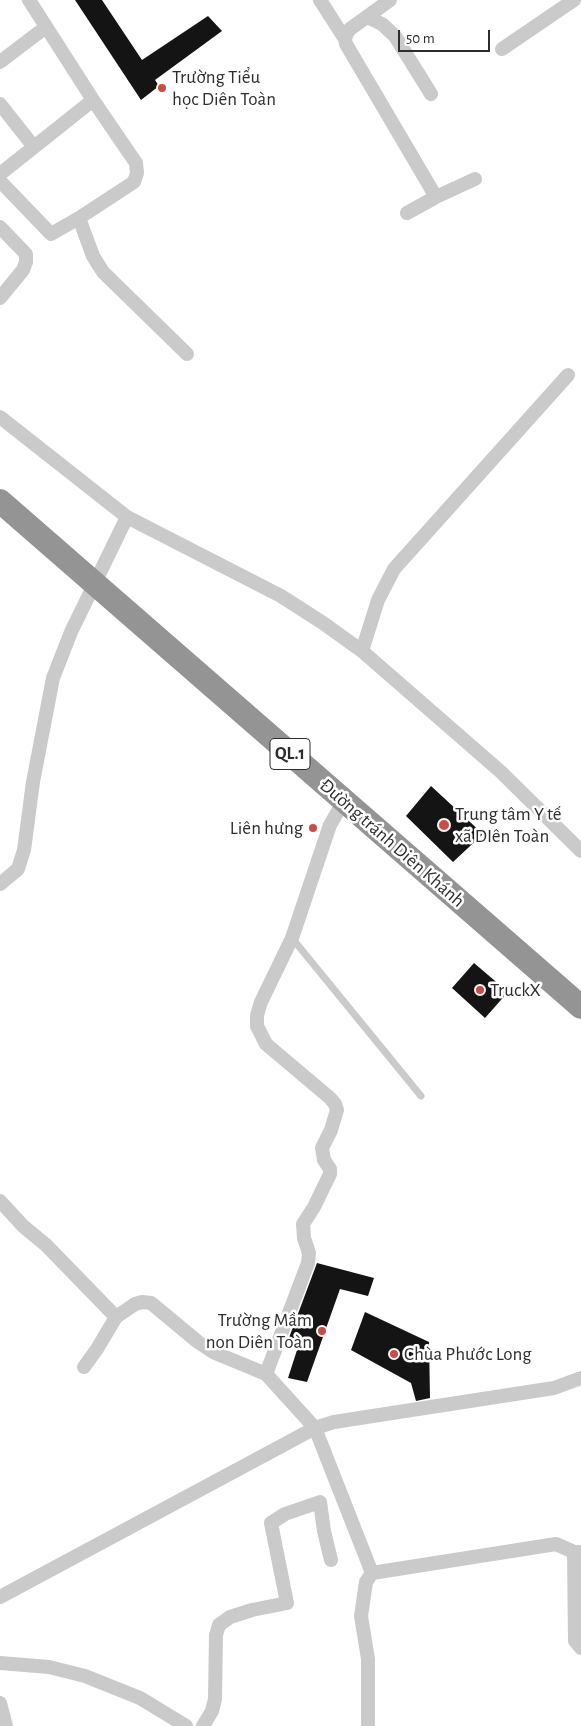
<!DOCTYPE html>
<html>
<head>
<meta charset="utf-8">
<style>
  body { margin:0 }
  #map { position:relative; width:581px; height:1726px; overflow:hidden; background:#fff; font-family:"Alegreya Sans",sans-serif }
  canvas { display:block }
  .scale { position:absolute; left:398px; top:30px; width:92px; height:22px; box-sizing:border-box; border:2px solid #2d2d2d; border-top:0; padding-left:6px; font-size:15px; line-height:18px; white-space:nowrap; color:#2d2d2d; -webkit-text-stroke:4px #fff; paint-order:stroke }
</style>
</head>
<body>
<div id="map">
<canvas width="581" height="1726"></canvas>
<div class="scale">50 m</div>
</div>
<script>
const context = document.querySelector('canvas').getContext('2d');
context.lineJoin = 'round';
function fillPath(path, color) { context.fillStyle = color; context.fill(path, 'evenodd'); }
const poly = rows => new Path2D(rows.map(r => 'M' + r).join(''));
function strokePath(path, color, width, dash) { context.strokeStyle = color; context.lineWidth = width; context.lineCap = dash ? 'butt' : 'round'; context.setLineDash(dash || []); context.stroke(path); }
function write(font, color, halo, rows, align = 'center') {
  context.font = font + ' "Alegreya Sans",sans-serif'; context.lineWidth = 5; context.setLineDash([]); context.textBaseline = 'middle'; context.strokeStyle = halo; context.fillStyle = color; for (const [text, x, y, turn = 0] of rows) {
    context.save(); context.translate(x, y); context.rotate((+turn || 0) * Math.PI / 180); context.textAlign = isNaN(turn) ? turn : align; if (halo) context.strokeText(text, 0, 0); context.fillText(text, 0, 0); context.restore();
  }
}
const building = poly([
  [75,0,102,0,142,60,208,16,222,31,155,80,159,86,141,100],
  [431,786,483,834,453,862,406,816],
  [474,963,508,992,485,1018,452,988],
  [317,1263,374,1278,368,1296,340,1289,307,1382,288,1378,298,1347,287,1343],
  [365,1312,429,1342,430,1398,416,1401,411,1383,351,1350]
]);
const lane = poly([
  [292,938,421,1096]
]);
const street = poly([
  [320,0,345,39],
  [390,0,350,29,347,33,345,39,346,44,436,197],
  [367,17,382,24,395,36,431,94],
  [502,49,574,0],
  [0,62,46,27],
  [0,104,34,147,93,100,29,0],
  [0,174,34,147],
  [0,181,51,234,79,218,134,182,137,173,136,163,93,100],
  [407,213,436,197,475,179],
  [79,218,93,256,103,272,187,354],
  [0,227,26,254,26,262,23,270,0,298],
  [0,417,127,517,281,596,323,623,362,651,501,772,581,851],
  [362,651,378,600,394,569,568,375],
  [0,884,18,869,24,850,33,782,53,678,71,632,127,517],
  [0,1201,23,1226,46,1245,116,1317,135,1304,142,1302,151,1303,198,1342,213,1352,266,1374,315,1428,372,1573,366,1582,361,1616,368,1659,368,1726],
  [84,1367,97,1349,116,1317],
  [266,1374,308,1263,309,1253,304,1238,303,1224,314,1207,330,1174,330,1169,324,1160,322,1148,331,1130,337,1110,335,1104,330,1098,266,1044,257,1026,257,1015,261,1002,292,938,330,825,344,801],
  [574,1552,575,1641,581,1648],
  [372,1573,556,1544,574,1552,581,1552],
  [0,1597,315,1428,334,1422,554,1388,581,1378],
  [0,1663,49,1667,85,1676,140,1698,186,1726],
  [0,1703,6,1726],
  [203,1726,212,1711,215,1699,216,1635,219,1625,230,1617,252,1610,287,1603,271,1523,285,1514,320,1502,324,1531,331,1560]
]);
const highway = poly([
  [0,501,581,1007]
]);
const markers = [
  [162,88,5,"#ce4b45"],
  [444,825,6,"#ce4b45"],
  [313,828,5,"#ce4b45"],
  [480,990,5,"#ce4b45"],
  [322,1331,5,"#ce4b45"],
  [394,1354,5,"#ce4b45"]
];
const shields = [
  [290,754,40]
];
const shieldNames = [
  ["QL.1",290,754]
];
const poiNames = [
  ["Trường Tiểu",172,77],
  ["học Diên Toàn",172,99],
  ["Trung tâm Y tế",455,814],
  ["xã DIên Toàn",455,836],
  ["Liên hưng",303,828,"right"],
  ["TruckX",490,990],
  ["Trường Mầm",312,1320,"right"],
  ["non Diên Toàn",312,1342,"right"],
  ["Chùa Phước Long",404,1354]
];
const streetNames = [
  ["Đường tránh Diên Khánh",392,843,41]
];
fillPath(building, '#141414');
strokePath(lane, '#cacaca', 7);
strokePath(street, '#cacaca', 14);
strokePath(highway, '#949494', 24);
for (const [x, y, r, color] of markers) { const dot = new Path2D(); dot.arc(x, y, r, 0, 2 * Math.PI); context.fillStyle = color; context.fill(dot); strokePath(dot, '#fff', 2); }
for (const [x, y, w] of shields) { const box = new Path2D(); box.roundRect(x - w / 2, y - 15.5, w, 31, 4); context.fillStyle = '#fff'; context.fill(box); strokePath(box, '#2d2d2d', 1); }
write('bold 18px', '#2d2d2d', null, shieldNames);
write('19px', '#2d2d2d', '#fff', poiNames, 'left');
write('19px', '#2d2d2d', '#fff', streetNames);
</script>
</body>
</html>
